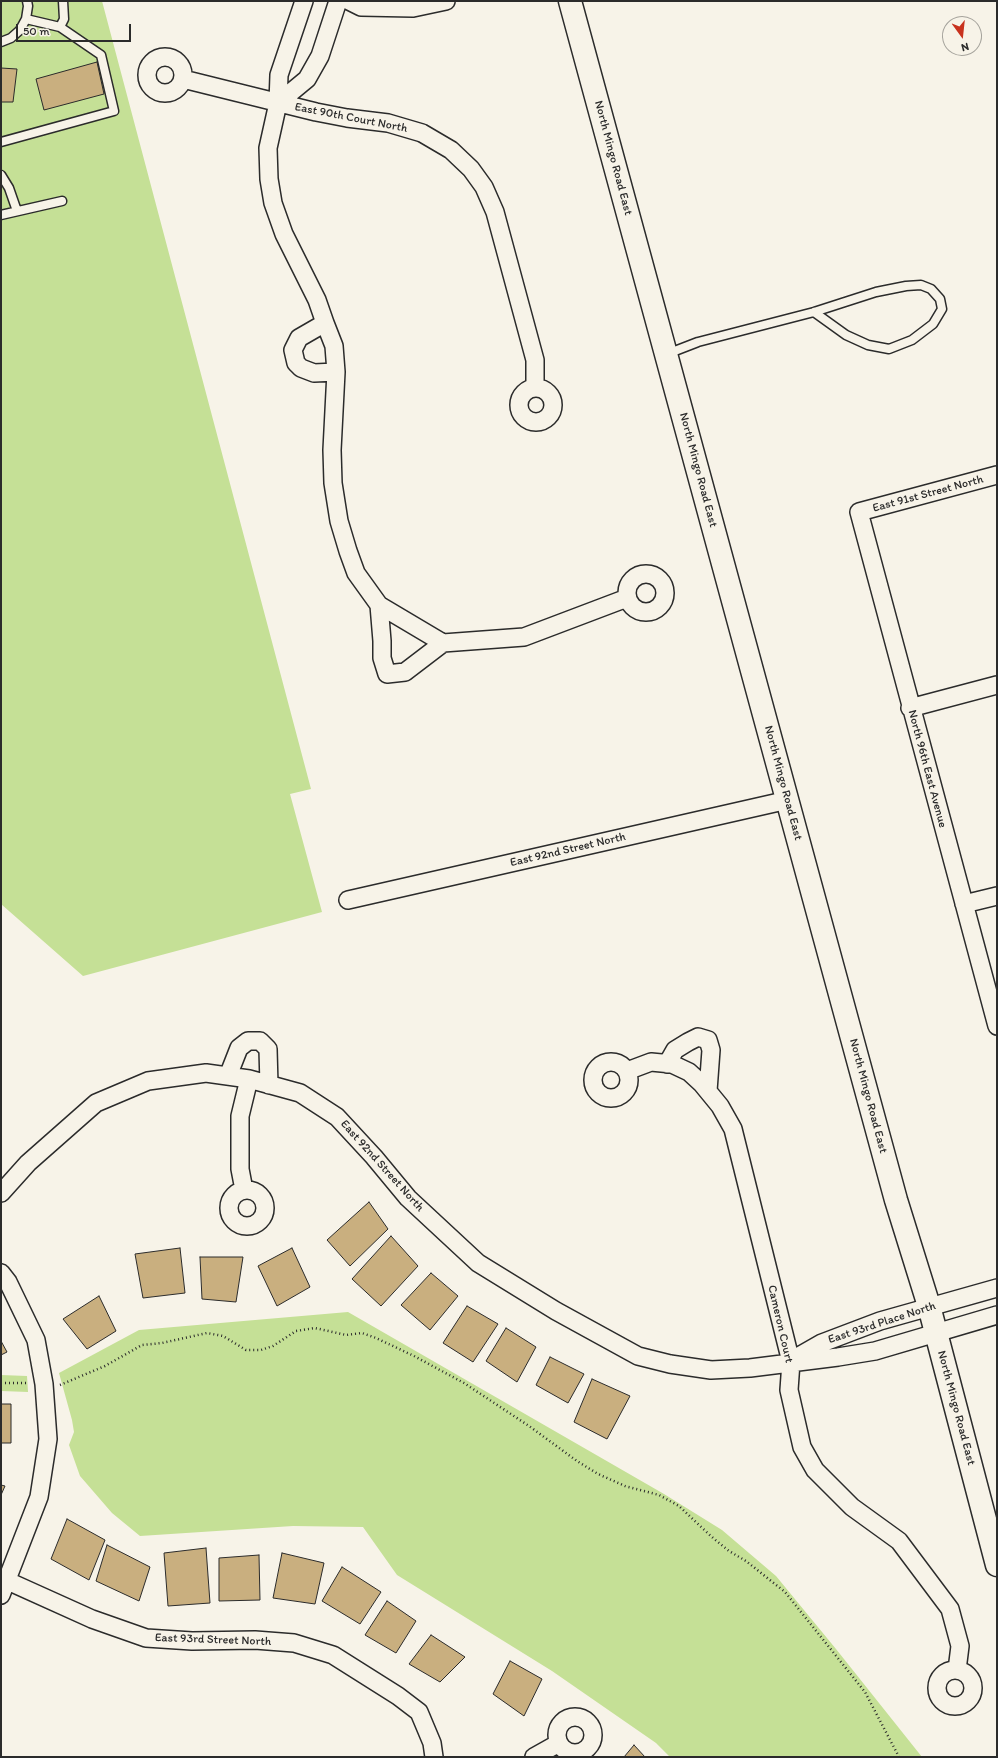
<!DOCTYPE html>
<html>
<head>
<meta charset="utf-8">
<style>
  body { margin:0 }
  #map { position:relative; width:998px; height:1758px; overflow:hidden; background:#f7f3e8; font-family:Itim,sans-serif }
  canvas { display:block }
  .frame { position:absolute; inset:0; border:2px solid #2b2b2b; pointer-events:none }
  .north { position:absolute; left:942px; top:16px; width:40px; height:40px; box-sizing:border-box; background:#f7f3e8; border:1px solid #a5a39c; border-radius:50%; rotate:165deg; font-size:11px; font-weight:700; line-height:16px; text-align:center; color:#2b2b2b }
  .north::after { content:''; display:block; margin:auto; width:14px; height:18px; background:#c8321e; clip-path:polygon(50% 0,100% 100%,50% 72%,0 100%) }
  .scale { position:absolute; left:16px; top:24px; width:115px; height:18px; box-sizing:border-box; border:2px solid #2b2b2b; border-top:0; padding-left:5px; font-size:12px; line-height:14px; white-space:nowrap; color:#2b2b2b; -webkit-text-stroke:3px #f7f3e8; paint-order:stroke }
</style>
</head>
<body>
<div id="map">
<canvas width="998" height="1758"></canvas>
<div class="frame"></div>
<div class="north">N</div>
<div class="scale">50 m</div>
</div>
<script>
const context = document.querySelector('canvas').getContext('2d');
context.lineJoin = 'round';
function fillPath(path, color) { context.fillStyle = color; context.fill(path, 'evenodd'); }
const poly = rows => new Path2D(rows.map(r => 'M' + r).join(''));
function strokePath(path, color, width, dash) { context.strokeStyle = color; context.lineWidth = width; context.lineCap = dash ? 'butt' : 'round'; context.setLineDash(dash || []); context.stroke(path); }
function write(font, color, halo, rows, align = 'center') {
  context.font = font + ' Itim,sans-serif'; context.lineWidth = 3.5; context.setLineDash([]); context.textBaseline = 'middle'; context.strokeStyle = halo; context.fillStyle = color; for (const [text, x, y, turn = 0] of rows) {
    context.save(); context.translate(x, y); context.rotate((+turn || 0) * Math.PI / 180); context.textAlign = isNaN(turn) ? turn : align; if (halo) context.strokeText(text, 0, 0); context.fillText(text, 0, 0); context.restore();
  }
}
const green = poly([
  [1,1,102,1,311,789,290,794,322,912,83,976,1,904],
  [348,1312,664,1494,722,1530,776,1576,836,1649,922,1757,670,1757,656,1743,552,1671,397,1575,363,1527,293,1526,140,1536,112,1513,80,1476,69,1445,74,1432,72,1420,59,1373,139,1330],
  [1,1375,27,1376,28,1392,1,1391]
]);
const building = poly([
  [97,62,104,94,44,110,36,79,97,62],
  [1,68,17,69,13,102,1,102,1,68],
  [369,1202,388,1229,350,1266,327,1240,369,1202],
  [391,1236,418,1266,381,1306,352,1279,391,1236],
  [180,1248,185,1293,143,1298,135,1254,180,1248],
  [292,1248,310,1287,277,1306,258,1266,292,1248],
  [200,1257,243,1257,236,1302,202,1299,200,1257],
  [431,1273,458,1296,430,1330,401,1305,431,1273],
  [99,1296,116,1331,87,1349,63,1319,99,1296],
  [467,1306,498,1324,473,1362,443,1343,467,1306],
  [506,1328,536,1347,517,1382,486,1361,506,1328],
  [1,1341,7,1352,1,1355,1,1341],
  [550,1357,584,1374,568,1403,536,1385,550,1357],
  [592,1379,630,1396,607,1439,574,1422,592,1379],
  [1,1404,11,1404,11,1443,1,1443,1,1404],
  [1,1485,5,1486,1,1495,1,1485],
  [67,1519,105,1540,89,1580,51,1559,67,1519],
  [107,1545,150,1567,139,1601,96,1581,107,1545],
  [206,1548,210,1603,168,1606,164,1553,206,1548],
  [282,1553,324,1563,315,1604,273,1598,282,1553],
  [259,1555,260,1600,219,1601,219,1558,259,1555],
  [342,1567,381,1592,360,1624,322,1601,342,1567],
  [387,1601,416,1621,396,1653,365,1635,387,1601],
  [431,1635,465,1657,440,1682,409,1664,431,1635],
  [510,1661,542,1679,524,1716,493,1694,510,1661],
  [634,1745,645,1757,624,1757,634,1745]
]);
const path = poly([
  [1,1383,29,1383],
  [60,1385,105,1366,142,1345,162,1343,207,1333,223,1336,246,1350,261,1350,273,1346,296,1331,315,1328,346,1335,362,1333,376,1338,414,1356,464,1383,529,1426,577,1461,598,1474,625,1486,659,1495,679,1506,713,1538,729,1551,746,1561,785,1592,865,1692,899,1757]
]);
const lane = poly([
  [26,19,60,27,64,19,63,1],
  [1,42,11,38,20,30,26,19,28,6,27,1],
  [1,142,114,111,101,55,60,27],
  [1,175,9,188,17,211],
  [1,215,62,201],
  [667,354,698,342,814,312,876,292,906,286,921,285,931,289,940,299,942,309,933,324,912,340,889,349,868,345,846,335,814,312]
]);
const street = poly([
  [304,1,279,75,278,103,268,148,269,179,273,203,284,234,317,300,325,323],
  [349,1,361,7,413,8,446,1],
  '147 75a18 18 0 1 1 36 0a18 18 0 1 1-36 0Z',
  [183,79,316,112,347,118,388,123,422,133,451,150,471,169,484,187,495,212,535,360,535,388],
  [278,103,307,79,320,56,338,1],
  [336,372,314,373,301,368,296,363,293,350,299,338,325,323,334,346,336,372,332,450,333,483,339,521,348,551,356,573,379,605,443,643,524,637,627,598],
  '519 405a17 17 0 1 1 34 0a17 17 0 1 1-34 0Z',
  [997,475,859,512,997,1026],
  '627 593a19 19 0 1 1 38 0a19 19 0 1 1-38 0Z',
  [379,605,382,641,382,658,387,674,405,672,443,643],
  [910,708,997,685],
  [348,900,788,800],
  [964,904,997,896],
  '593 1080a18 18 0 1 1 36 0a18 18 0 1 1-36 0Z',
  [667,1064,675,1050,688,1042,698,1037,708,1040,711,1050,708,1091],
  [627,1071,651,1062,672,1064,689,1072,702,1084,720,1106,733,1129,791,1362,789,1390,802,1447,815,1470,852,1507,899,1541,950,1609,960,1646,957,1670],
  [228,1076,239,1048,248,1041,260,1041,268,1049,269,1085],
  [244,1190,240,1169,240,1116,249,1079],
  '229 1208a18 18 0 1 1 36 0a18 18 0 1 1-36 0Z',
  [1,1193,28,1163,96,1103,148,1081,206,1073,249,1079,300,1093,337,1117,374,1157,408,1198,478,1263,556,1311,638,1356,670,1364,711,1370,750,1368,838,1357,875,1351,997,1315],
  [1,1273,8,1282,36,1340,44,1384,48,1439,39,1497,1,1595],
  [794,1359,822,1343,880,1321,997,1288],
  [1,1578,92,1619,146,1638,192,1641,255,1640,294,1643,333,1655,398,1696,419,1712,432,1743,434,1757],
  '937 1688a18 18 0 1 1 36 0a18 18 0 1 1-36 0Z',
  '557 1735a18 18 0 1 1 36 0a18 18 0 1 1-36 0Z',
  [534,1757,559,1743]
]);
const secondary = poly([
  [570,1,896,1200,929,1306,997,1565]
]);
const streetNames = [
  ["East 90th Court North",351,118,11],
  ["North Mingo Road East",613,158,75],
  ["North Mingo Road East",698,470,75],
  ["East 91st Street North",928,494,-15],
  ["North 96th East Avenue",927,769,75],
  ["North Mingo Road East",783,783,75],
  ["East 92nd Street North",568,850,-13],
  ["North Mingo Road East",868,1096,75],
  ["East 92nd Street North",382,1166,48],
  ["East 93rd Place North",882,1323,-18],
  ["Cameron Court",780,1324,77],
  ["North Mingo Road East",956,1408,75],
  ["East 93rd Street North",213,1640,2]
];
fillPath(green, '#c5e096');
fillPath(building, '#c9af7f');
strokePath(building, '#2b2b2b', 1);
strokePath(lane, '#2b2b2b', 11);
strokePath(street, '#2b2b2b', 20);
strokePath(secondary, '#2b2b2b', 25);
strokePath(path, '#2b2b2b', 2.5, [1, 3]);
strokePath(lane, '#f7f3e8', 8);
strokePath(street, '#f7f3e8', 17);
strokePath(secondary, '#f7f3e8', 22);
write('12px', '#2b2b2b', '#f7f3e8', streetNames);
</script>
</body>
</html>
